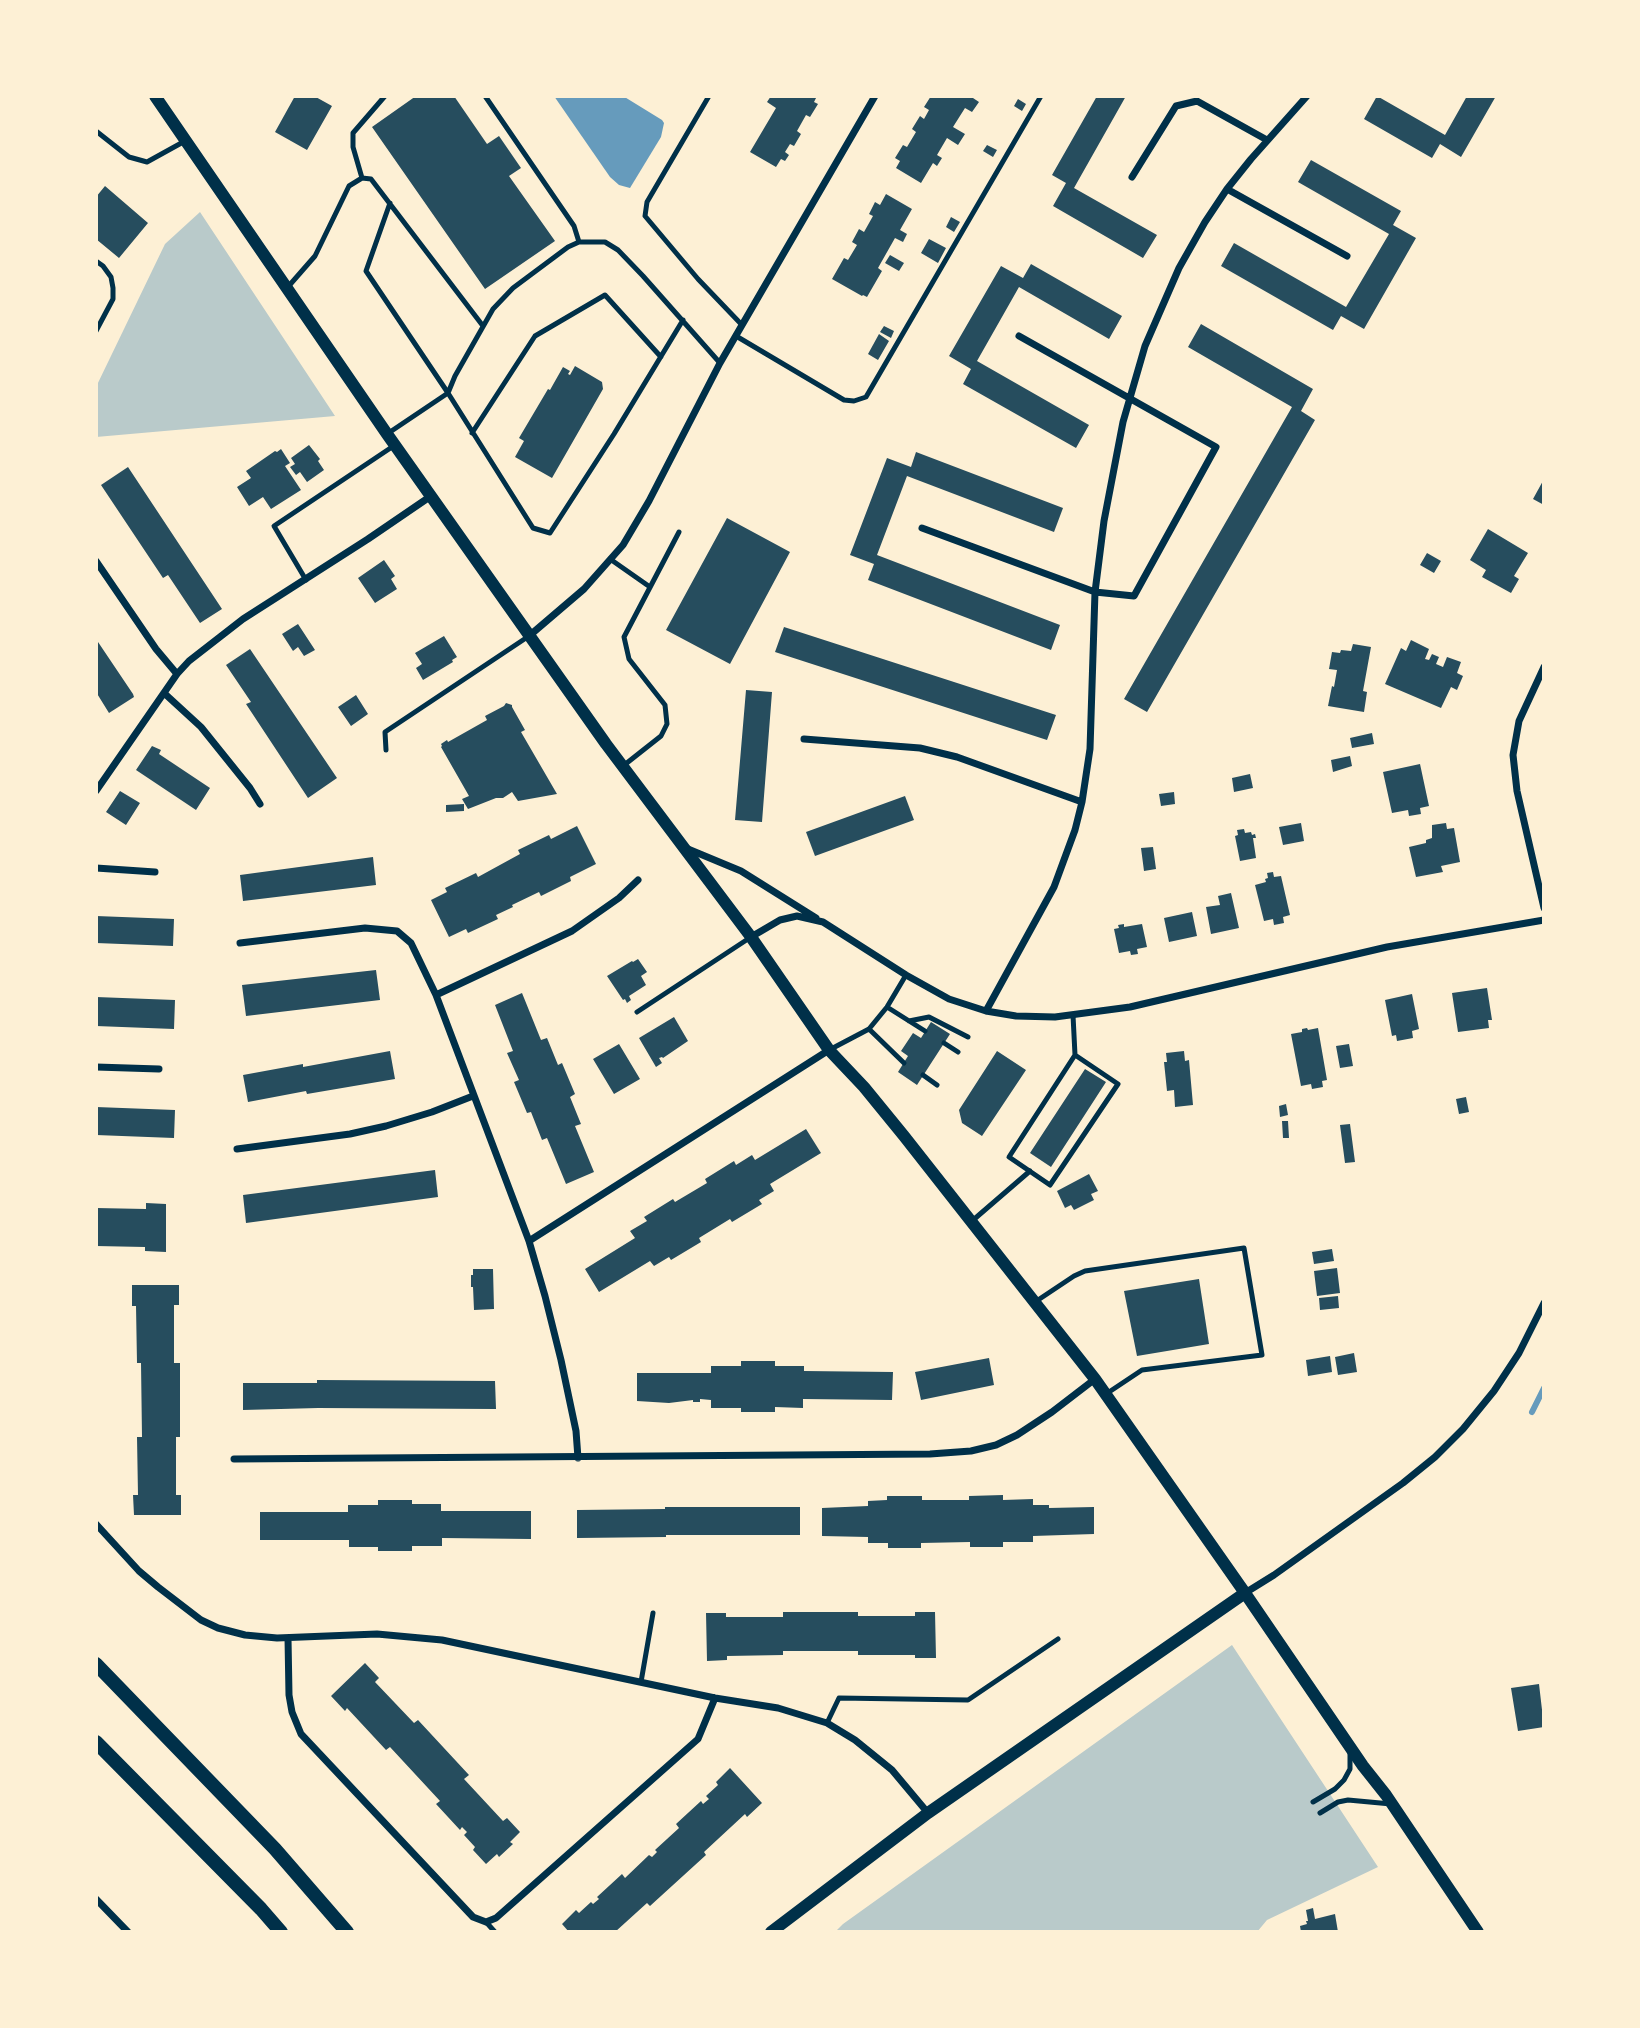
<!DOCTYPE html>
<html>
<head>
<meta charset="utf-8">
<style>
  body { margin:0 }
  #map { position:relative; width:1640px; height:2028px; overflow:hidden; background:#fdf0d5; font-family:"Noto Serif",serif }
  canvas { display:block }
  .frame { position:absolute; inset:0; border:98px solid #fdf0d5; pointer-events:none }
</style>
</head>
<body>
<div id="map">
<canvas width="1640" height="2028"></canvas>
<div class="frame"></div>
</div>
<script>
const context = document.querySelector('canvas').getContext('2d');
context.lineJoin = 'round';
function fillPath(path, color) { context.fillStyle = color; context.fill(path, 'evenodd'); }
const poly = rows => new Path2D(rows.map(r => 'M' + r).join(''));
function strokePath(path, color, width, dash) { context.strokeStyle = color; context.lineWidth = width; context.lineCap = dash ? 'butt' : 'round'; context.setLineDash(dash || []); context.stroke(path); }
const green = poly([
  [200,212,335,416,96,437,96,387,165,244],
  [1232,1645,1378,1867,1267,1920,1257,1932,835,1932,843,1924]
]);
const water = poly([
  [554,96,623,96,662,120,664,123,661,137,630,188,619,185,610,177]
]);
const stream = poly([
  [1532,1412,1544,1388]
]);
const building = poly([
  [295,96,314,96,332,106,307,150,275,132],
  [416,96,454,96,487,144,499,136,521,168,509,176,555,241,485,289,372,127],
  [771,96,817,96,814,102,818,104,810,117,806,115,797,131,801,134,794,146,790,144,785,152,789,155,785,161,781,159,776,167,750,152,776,108,767,102],
  [931,96,970,96,979,102,972,112,965,108,953,127,965,134,958,145,947,138,937,155,942,158,937,166,933,163,921,183,896,168,900,161,895,158,903,145,907,147,916,132,912,129,920,116,924,119,929,110,924,107],
  [1097,96,1126,96,1074,188,1157,235,1143,258,1053,206,1066,183,1052,175],
  [1377,96,1445,135,1467,96,1496,96,1461,157,1440,144,1432,158,1364,119],
  [1018,99,1026,104,1022,111,1014,106],
  [987,145,997,150,993,157,983,151],
  [1311,160,1401,211,1393,225,1416,238,1364,329,1341,316,1333,330,1221,266,1234,243,1346,307,1389,234,1298,182],
  [105,186,148,223,119,258,96,239,96,197],
  [886,194,912,209,900,230,907,234,903,242,895,238,878,268,882,271,867,297,863,295,862,296,832,279,844,258,848,260,857,245,852,242,859,229,864,232,873,216,869,214,875,202,880,205],
  [951,217,960,222,954,232,946,227],
  [929,239,946,248,938,263,921,253],
  [890,255,904,263,899,271,885,263],
  [1031,264,1122,316,1109,339,1019,287,977,361,1089,425,1076,448,963,384,971,369,949,356,1001,266,1023,278],
  [1201,324,1313,389,1301,411,1315,420,1147,712,1124,699,1292,407,1188,347],
  [884,326,894,331,891,338,880,332],
  [879,334,889,341,878,360,868,354],
  [575,366,602,382,603,389,552,478,515,457,524,441,519,438,548,389,550,390,563,367,570,371,568,374,570,375],
  [309,445,320,459,318,461,324,470,307,482,300,472,296,475,290,467,295,464,291,458],
  [281,449,290,463,285,466,301,490,271,509,263,497,249,506,237,487,251,478,246,471,275,451,277,452],
  [916,452,1063,508,1054,532,907,476,877,555,1060,625,1051,650,868,580,874,564,850,555,887,458,911,467],
  [128,467,222,609,200,623,168,575,163,578,101,485],
  [1544,479,1544,505,1533,499],
  [727,518,790,552,730,664,666,630],
  [1488,529,1528,553,1514,576,1519,579,1511,593,1482,577,1486,570,1470,560],
  [1427,553,1441,561,1434,573,1420,565],
  [384,560,395,576,391,579,397,589,375,603,358,578],
  [298,624,315,650,304,656,298,647,293,651,282,634],
  [784,627,1056,715,1047,740,775,652],
  [444,636,457,657,452,660,453,662,423,680,416,668,422,664,415,653],
  [96,639,133,694,134,697,109,713,96,692],
  [1411,640,1429,649,1425,659,1429,660,1432,654,1439,657,1436,664,1443,667,1447,657,1461,662,1457,673,1463,676,1457,690,1451,687,1441,708,1385,684,1401,648,1406,651],
  [1353,644,1371,647,1363,691,1367,692,1364,712,1328,706,1332,686,1334,687,1337,670,1329,669,1332,652,1340,653,1341,650,1351,651],
  [250,649,337,778,308,798,246,704,251,702,226,665],
  [746,690,772,692,762,822,735,820],
  [356,695,368,714,351,726,338,707],
  [506,703,512,705,512,707,525,730,521,732,557,794,518,801,512,792,503,798,496,798,468,809,462,799,469,796,441,747,442,746,441,744,447,740,448,742,487,720,485,716,504,706],
  [1372,733,1374,744,1352,748,1350,738],
  [152,746,161,750,159,754,210,788,196,810,136,770],
  [1350,756,1352,766,1333,772,1331,760],
  [1420,764,1429,806,1420,808,1421,814,1409,816,1408,810,1392,813,1383,772],
  [1250,774,1253,788,1234,792,1232,778],
  [120,791,140,803,126,825,106,812],
  [1174,792,1175,804,1161,806,1159,794],
  [905,796,914,820,815,856,806,832],
  [464,804,464,811,446,812,446,805],
  [1301,823,1304,841,1283,845,1279,827],
  [1446,823,1447,829,1454,828,1460,862,1441,866,1443,872,1416,877,1409,847,1426,843,1426,840,1432,838,1432,825],
  [577,826,596,864,570,877,571,881,541,896,539,892,512,905,513,907,496,915,498,919,468,933,466,929,449,937,431,900,447,892,445,888,476,873,478,877,520,854,518,850,549,835,551,839],
  [1244,829,1245,833,1251,832,1252,835,1255,834,1256,838,1253,838,1256,858,1240,861,1235,836,1238,835,1237,830],
  [1153,847,1156,869,1144,871,1141,848],
  [373,857,376,885,243,901,240,875],
  [1273,872,1274,877,1281,876,1290,915,1283,917,1284,923,1274,925,1273,919,1264,921,1255,885,1266,882,1265,879,1268,878,1267,873],
  [1231,893,1239,928,1211,934,1206,907,1220,905,1218,896],
  [1192,912,1197,936,1169,942,1164,918],
  [96,916,174,919,173,946,96,943],
  [1124,924,1124,927,1142,924,1147,947,1137,949,1138,954,1131,955,1130,951,1119,953,1114,929,1119,928,1118,925],
  [638,959,647,972,641,976,646,985,629,996,631,1000,627,1003,625,999,623,1000,607,976,632,961,633,962],
  [376,970,380,1000,246,1016,242,985],
  [1487,988,1492,1020,1488,1020,1489,1028,1458,1032,1452,993],
  [522,993,541,1040,547,1038,558,1065,562,1063,575,1094,570,1097,581,1124,575,1126,594,1172,566,1184,547,1138,542,1140,531,1112,527,1113,514,1082,519,1080,507,1053,513,1051,495,1005],
  [1412,994,1419,1029,1412,1031,1413,1038,1397,1041,1396,1035,1392,1036,1385,1000],
  [96,997,175,1000,174,1029,96,1026],
  [674,1017,688,1041,663,1058,662,1057,659,1058,662,1063,656,1067,639,1038],
  [931,1022,950,1034,917,1085,898,1072,908,1056,901,1051,913,1033,921,1038],
  [1307,1028,1308,1030,1318,1028,1327,1080,1322,1081,1323,1087,1312,1089,1311,1084,1301,1086,1291,1034,1302,1032,1302,1029],
  [619,1044,640,1079,614,1094,593,1059],
  [1349,1044,1353,1066,1340,1068,1336,1046],
  [390,1051,395,1079,307,1094,306,1091,248,1102,243,1075,303,1064,303,1067],
  [997,1051,1026,1070,982,1136,962,1123,959,1110],
  [1184,1051,1185,1061,1189,1060,1193,1105,1175,1107,1174,1090,1167,1091,1164,1062,1167,1062,1166,1053],
  [1085,1069,1106,1082,1051,1167,1030,1153],
  [1466,1097,1469,1112,1459,1114,1456,1099],
  [1286,1104,1288,1115,1280,1117,1279,1106],
  [96,1107,175,1110,174,1138,96,1135],
  [1282,1121,1288,1121,1289,1138,1283,1138],
  [1350,1124,1355,1162,1345,1163,1340,1125],
  [806,1129,821,1153,770,1184,774,1191,759,1200,762,1204,732,1222,730,1219,699,1238,701,1242,671,1260,669,1257,654,1266,650,1261,599,1292,585,1269,635,1238,630,1231,647,1221,644,1217,673,1199,675,1202,707,1183,705,1179,734,1161,736,1165,752,1155,755,1160],
  [435,1170,438,1197,246,1223,243,1195],
  [1089,1174,1098,1191,1091,1194,1094,1200,1074,1210,1071,1205,1065,1208,1057,1191],
  [146,1203,166,1204,166,1252,145,1251,145,1247,96,1246,96,1208,146,1209],
  [1332,1249,1334,1261,1314,1264,1312,1252],
  [1337,1268,1340,1293,1317,1296,1314,1271],
  [473,1269,493,1269,494,1309,474,1310,473,1287,471,1287,471,1275,473,1275],
  [1199,1279,1209,1344,1137,1356,1124,1291],
  [132,1285,179,1285,179,1305,174,1305,174,1363,180,1363,180,1437,176,1437,176,1495,181,1495,181,1515,134,1515,133,1495,138,1495,137,1437,142,1437,141,1363,137,1363,136,1306,132,1306],
  [1338,1296,1339,1308,1320,1310,1319,1298],
  [1354,1353,1357,1372,1338,1375,1335,1357],
  [1330,1356,1332,1372,1308,1376,1306,1360],
  [989,1358,994,1385,921,1400,915,1372],
  [741,1361,775,1361,775,1366,804,1366,804,1371,893,1372,892,1400,803,1399,803,1408,775,1407,775,1412,741,1412,741,1408,711,1408,711,1400,700,1399,700,1402,693,1402,693,1400,669,1403,637,1401,637,1373,711,1373,711,1366,741,1366],
  [317,1380,495,1381,496,1409,318,1408,243,1410,243,1383,317,1383],
  [1003,1495,1003,1500,1033,1499,1033,1505,1049,1505,1049,1508,1094,1507,1094,1534,1033,1536,1033,1542,1003,1542,1003,1547,970,1547,970,1542,921,1543,921,1548,888,1548,888,1543,868,1543,868,1537,822,1536,822,1508,868,1506,868,1501,887,1500,887,1496,922,1496,922,1500,969,1500,969,1496],
  [378,1500,412,1500,412,1504,441,1504,441,1511,531,1511,531,1539,442,1538,442,1546,412,1546,412,1551,378,1551,378,1547,349,1547,349,1540,260,1540,260,1512,348,1512,348,1505,378,1505],
  [665,1507,800,1507,800,1535,666,1535,666,1537,577,1538,577,1510,665,1509],
  [783,1612,858,1612,858,1616,915,1616,915,1612,935,1612,936,1658,915,1658,915,1655,858,1655,858,1651,783,1651,783,1655,727,1656,727,1660,707,1661,706,1613,726,1613,726,1617,783,1617],
  [365,1663,379,1678,375,1682,414,1723,418,1720,469,1775,464,1779,503,1821,507,1818,520,1832,510,1842,513,1844,499,1857,497,1854,486,1864,473,1850,475,1847,464,1835,467,1832,462,1827,460,1830,436,1804,440,1801,390,1747,386,1750,347,1708,345,1711,331,1696],
  [1539,1684,1544,1727,1518,1731,1511,1688],
  [730,1768,762,1803,747,1817,745,1814,704,1852,706,1855,650,1906,647,1903,615,1932,569,1932,562,1924,576,1910,579,1913,591,1902,593,1904,599,1899,597,1897,622,1874,625,1878,649,1855,652,1857,657,1852,655,1850,679,1828,676,1824,701,1801,703,1804,709,1799,706,1796,718,1785,716,1782],
  [1313,1908,1315,1919,1335,1914,1338,1932,1301,1932,1300,1926,1307,1924,1306,1921,1308,1921,1306,1910]
]);
const service = poly([
  [485,96,574,226,579,242],
  [709,96,647,202,645,216,698,279,742,325],
  [96,131,129,157,147,162,185,141],
  [362,178,353,147,353,133,385,96],
  [390,203,366,271,448,393,533,528,550,533,614,434,683,320],
  [96,261,103,266,111,277,113,288,113,299,96,331],
  [287,288,315,256,349,186,362,178,371,179,483,326],
  [736,336,844,400,854,401,866,397,1041,96],
  [472,433,535,336,605,295,661,357],
  [387,434,448,393,455,376,493,309,513,288,568,247,579,242,605,242,618,250,643,276,720,363],
  [610,559,650,587],
  [306,580,274,526,395,445],
  [386,750,385,732,529,636],
  [623,766,661,736,667,724,665,705,629,659,624,637,679,532],
  [887,1007,925,1031],
  [637,1012,751,937],
  [1073,1015,1075,1055,1118,1084,1050,1185,1009,1157,1075,1055],
  [909,1021,929,1017,968,1037],
  [869,1029,904,1063],
  [944,1043,958,1052],
  [831,1049,869,1029,887,1007,906,975],
  [923,1075,937,1085],
  [972,1221,1030,1171],
  [1035,1302,1074,1276,1085,1271,1244,1248,1262,1355,1142,1370,1106,1394],
  [641,1682,653,1613],
  [827,1723,839,1698,968,1700,1058,1639],
  [1313,1802,1335,1789,1344,1780,1350,1769,1350,1751],
  [1320,1813,1338,1802,1348,1800,1391,1804],
  [486,1922,495,1932]
]);
const minor = poly([
  [1132,177,1176,106,1197,101,1267,140],
  [1227,189,1347,256],
  [922,528,1095,592,1134,596,1216,447,1019,336],
  [96,561,156,649,177,674],
  [529,636,584,589,623,545,649,501,720,363,875,96],
  [1544,667,1519,721,1513,755,1517,791,1544,908],
  [164,693,201,727,250,788,260,804],
  [804,739,920,748,957,757,1082,802],
  [96,791,177,674,189,661,243,619,368,539,431,496],
  [688,849,741,871,816,918],
  [96,868,155,872],
  [751,937,780,920,797,916,823,922,906,975,949,999,986,1011,1016,1016,1055,1017,1130,1007,1387,947,1544,920],
  [240,943,365,928,397,931,411,943,436,995,529,1241,545,1296,561,1360,576,1431,578,1458],
  [436,995,572,931,619,898,638,880],
  [986,1011,1054,887,1075,830,1082,802,1090,749,1095,592,1104,521,1123,422,1145,346,1179,268,1205,222,1227,189,1251,159,1307,96],
  [96,1067,159,1069],
  [237,1149,350,1134,386,1126,432,1112,473,1096],
  [529,1241,829,1050],
  [234,1459,930,1454,971,1451,996,1445,1017,1435,1052,1412,1095,1379],
  [96,1524,139,1571,158,1587,201,1620,218,1628,245,1635,277,1638,377,1634,442,1640,715,1698,778,1708,827,1723,855,1740,892,1770,928,1813],
  [1245,1593,1274,1575,1403,1483,1435,1457,1463,1429,1494,1391,1519,1353,1544,1303],
  [288,1638,289,1695,292,1712,301,1734,473,1917,486,1922,496,1918,698,1739,715,1698],
  [96,1899,128,1932]
]);
const tertiary = poly([
  [155,96,387,434,606,744,751,937,829,1050,864,1087,904,1136,1095,1379,1245,1593,1363,1766,1386,1795,1478,1932],
  [771,1932,928,1813,1245,1593]
]);
const secondary = poly([
  [96,1664,275,1849,347,1932],
  [96,1742,261,1909,281,1932]
]);
fillPath(green, '#b9caca');
fillPath(water, '#669bbc');
strokePath(stream, '#669bbc', 6);
fillPath(building, '#264d5e');
strokePath(service, '#003049', 5);
strokePath(minor, '#003049', 7);
strokePath(tertiary, '#003049', 12);
strokePath(secondary, '#003049', 14);
</script>
</body>
</html>
